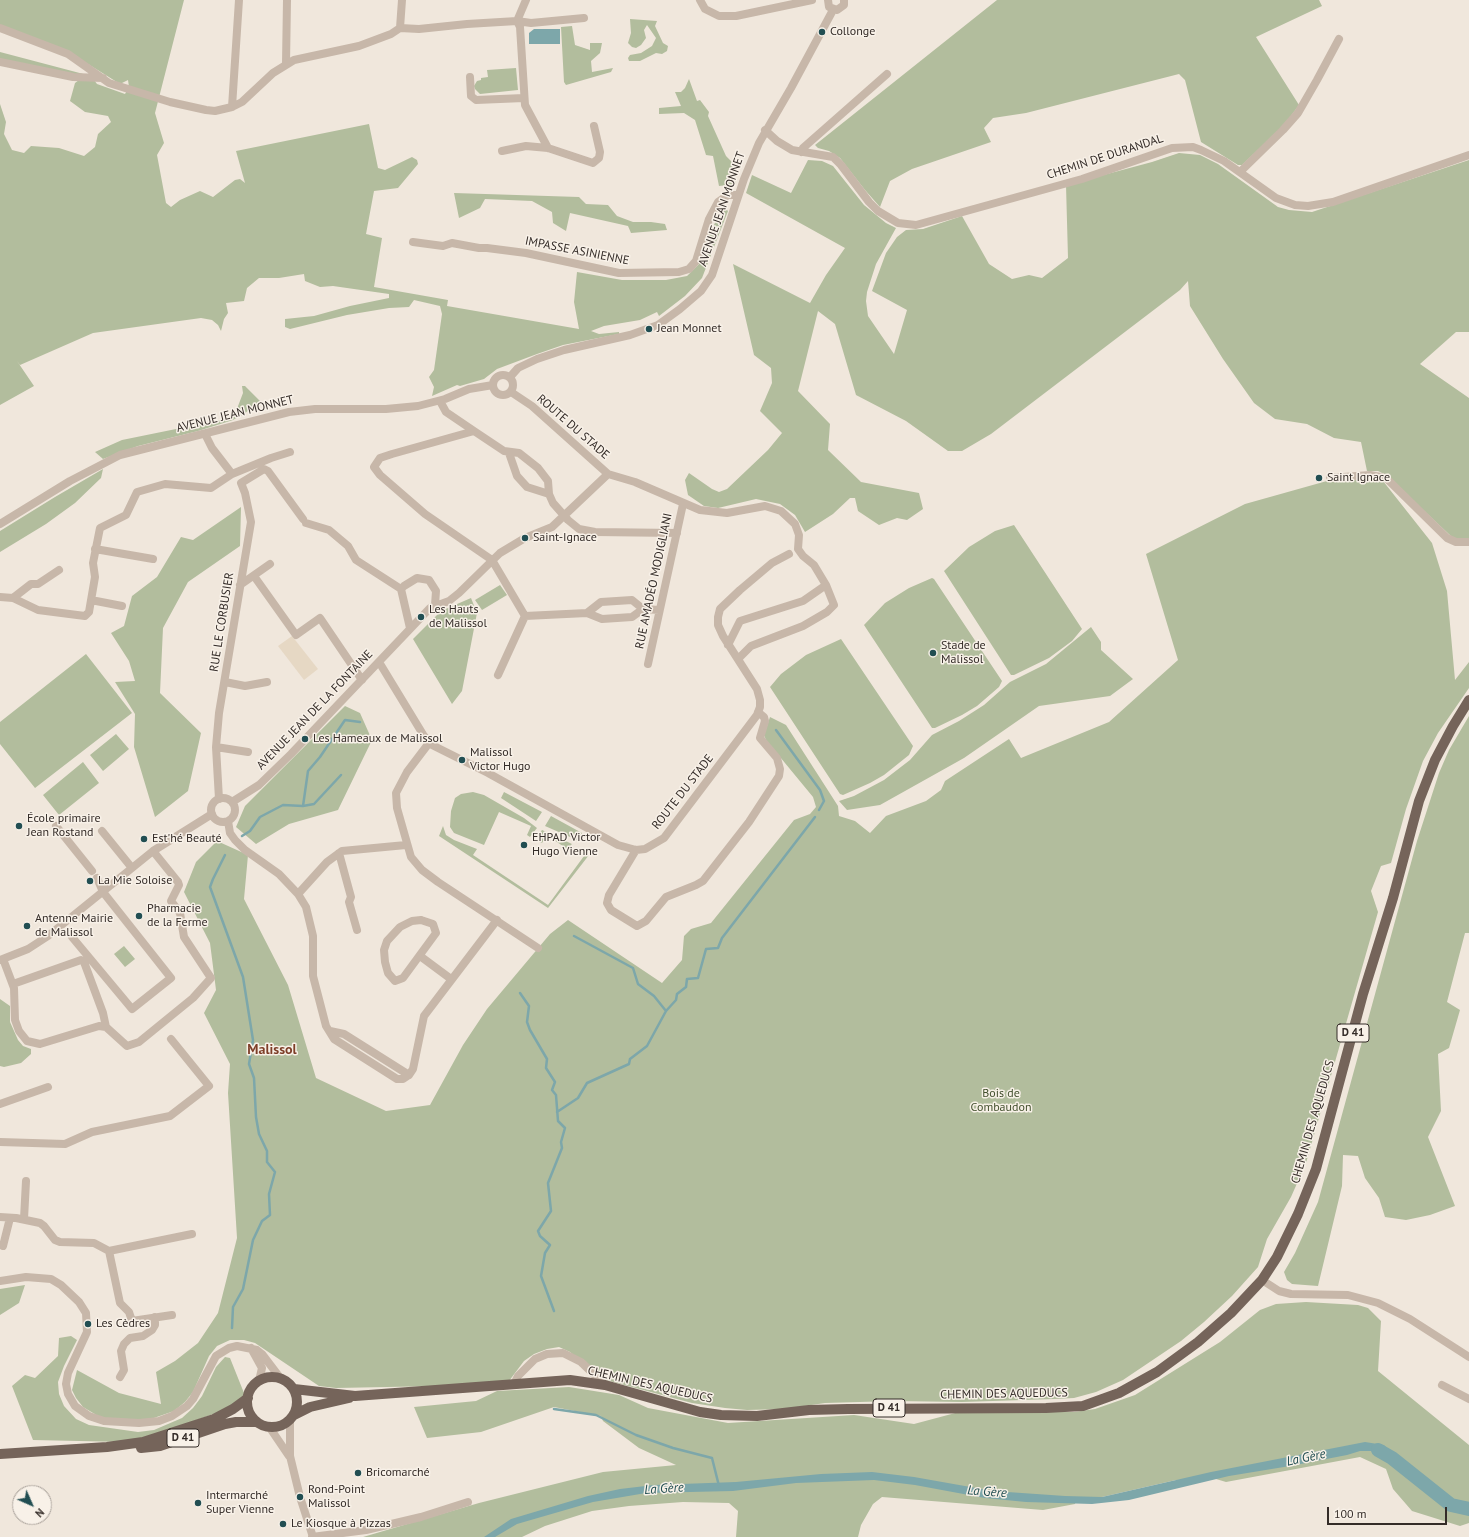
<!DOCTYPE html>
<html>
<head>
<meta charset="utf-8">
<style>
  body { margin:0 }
  #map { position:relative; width:1469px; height:1537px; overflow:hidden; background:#f0e7dc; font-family:"PT Sans",sans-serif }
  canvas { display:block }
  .north { position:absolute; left:12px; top:1485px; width:40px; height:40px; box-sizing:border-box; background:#f8f1e8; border:1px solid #aaa29b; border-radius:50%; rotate:135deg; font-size:11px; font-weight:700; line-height:16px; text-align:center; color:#342c28 }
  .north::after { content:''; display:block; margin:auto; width:14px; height:18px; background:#214e52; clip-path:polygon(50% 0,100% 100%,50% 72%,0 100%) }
  .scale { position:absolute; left:1327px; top:1507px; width:120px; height:18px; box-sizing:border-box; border:2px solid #342c28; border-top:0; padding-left:5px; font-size:12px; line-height:14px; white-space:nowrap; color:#342c28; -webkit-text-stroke:3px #f8f1e8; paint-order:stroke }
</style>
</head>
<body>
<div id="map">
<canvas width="1469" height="1537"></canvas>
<div class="north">N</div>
<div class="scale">100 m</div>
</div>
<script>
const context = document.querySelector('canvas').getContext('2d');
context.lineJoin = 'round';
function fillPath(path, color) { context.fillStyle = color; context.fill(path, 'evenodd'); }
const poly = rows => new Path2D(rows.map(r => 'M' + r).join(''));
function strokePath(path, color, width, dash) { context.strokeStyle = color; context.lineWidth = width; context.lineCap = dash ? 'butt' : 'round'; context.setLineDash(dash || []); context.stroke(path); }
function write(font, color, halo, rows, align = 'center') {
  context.font = font + ' "PT Sans",sans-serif'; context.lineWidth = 3; context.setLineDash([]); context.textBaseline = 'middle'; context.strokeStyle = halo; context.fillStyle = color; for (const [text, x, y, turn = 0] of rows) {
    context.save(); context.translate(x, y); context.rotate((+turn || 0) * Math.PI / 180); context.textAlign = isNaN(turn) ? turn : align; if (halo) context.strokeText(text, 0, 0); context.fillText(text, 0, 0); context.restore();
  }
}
const green = poly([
  [0,0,184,0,155,113,164,143,157,155,166,203,171,207,180,200,200,191,213,197,235,180,240,179,245,183,236,151,369,124,378,168,385,170,412,157,417,160,418,164,398,188,374,191,366,234,382,238,374,287,448,300,447,306,579,329,574,302,577,272,622,280,666,280,687,276,699,264,706,242,721,210,726,209,728,211,702,278,685,296,659,316,657,312,640,320,604,326,591,331,599,334,619,332,619,334,563,345,537,354,497,369,484,379,460,386,457,385,432,396,434,387,429,377,434,370,442,314,440,306,414,300,409,307,389,308,347,315,290,329,285,327,285,319,314,316,350,306,389,298,389,294,333,286,320,287,305,281,304,274,279,278,259,278,247,288,244,301,226,303,228,313,224,319,221,331,218,325,212,320,201,318,93,333,20,365,17,361,34,386,0,405,0,104,6,122,4,134,12,150,24,153,31,146,59,148,84,156,95,147,98,134,111,122,108,116,85,112,70,101,75,83,83,77,0,59,0,52,91,76,97,84,125,94,129,87,128,80,120,84,88,64,0,26],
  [997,0,1319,0,1322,6,1256,37,1299,105,1285,124,1242,165,1238,165,1201,142,1185,80,1179,74,1026,113,993,118,984,128,991,142,912,169,890,181,880,207,865,190,840,158,829,151,818,148,815,145],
  [630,19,657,21,655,26,663,43,668,46,667,51,662,54,656,53,640,61,629,61,628,58,630,55,641,53,652,46,656,38,647,25,644,30,646,38,641,45,636,48,632,47,628,43,631,33],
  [572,26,575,45,590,50,590,43,602,43,600,53,591,61,592,72,613,68,611,72,566,85,564,82,561,27],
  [516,68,518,90,480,94,475,89,474,86,477,81,481,80,481,78,488,77,487,70],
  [689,79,697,101,700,100,709,112,708,116,726,156,732,162,736,184,719,186,713,156,706,155,695,120,684,113,659,114,659,108,681,106,675,92,681,92,685,88],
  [1179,153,1200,155,1218,164,1278,207,1289,210,1312,212,1469,160,1469,332,1456,332,1420,364,1469,398,1469,539,1453,538,1386,475,1378,471,1367,471,1361,442,1334,438,1307,424,1275,419,1254,403,1223,359,1190,306,1188,281,1180,290,991,434,962,451,948,451,906,421,856,395,835,324,818,311,798,391,830,424,828,450,861,482,919,493,923,509,907,520,897,518,879,525,858,511,855,498,850,498,833,514,805,532,795,515,780,504,756,499,718,508,704,506,688,495,685,480,689,473,712,489,719,492,727,489,768,450,782,433,760,411,772,383,771,368,754,355,733,264,810,303,826,275,845,248,746,193,752,175,791,193,808,160,822,161,833,166,864,205,886,223,896,228,876,264,867,292,866,301,868,316,894,354,907,310,872,291,886,253,897,237,906,230,923,229,962,216,989,264,1012,279,1029,275,1042,278,1068,258,1066,185,1152,162],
  [454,193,579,197,586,204,608,205,617,216,633,222,651,222,665,224,667,230,631,233,628,226,570,213,566,231,553,223,552,212,532,201,485,199,480,208,459,218],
  [242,386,245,386,260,401,244,414,233,420,198,431,138,446,103,459,95,452,122,440,230,418,235,414,243,393],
  [103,469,101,478,75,503,46,524,0,552,0,531,55,497],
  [1334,479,1383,481,1432,543,1447,591,1455,680,1469,662,1469,688,1438,733,1423,761,1406,809,1391,863,1381,866,1371,891,1378,912,1306,1163,1291,1197,1267,1239,1258,1267,1232,1296,1204,1322,1181,1341,1123,1380,1096,1392,1074,1398,1054,1399,962,1402,894,1401,825,1403,784,1409,747,1410,725,1408,692,1403,602,1379,570,1352,559,1347,547,1349,534,1354,524,1361,509,1381,438,1386,336,1388,319,1386,255,1343,244,1340,230,1340,217,1346,209,1356,193,1392,185,1402,174,1411,151,1419,113,1420,98,1416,83,1407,76,1398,72,1390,77,1370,119,1393,161,1404,156,1372,175,1361,198,1343,218,1313,237,1238,228,1093,230,1064,204,1013,216,990,210,943,184,892,196,862,217,841,248,855,244,899,288,985,316,1078,386,1111,430,1105,463,1045,487,1009,550,934,568,920,662,983,682,960,684,936,691,929,711,923,794,820,810,814,816,807,813,797,766,740,764,735,770,717,786,725,838,806,839,816,855,821,870,833,886,816,926,801,941,790,945,781,1009,739,1021,758,1109,722,1178,660,1146,554,1245,504],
  [241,507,240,546,188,582,163,628,160,693,201,733,188,791,155,817,134,747,135,714,115,682,135,681,129,661,111,633,124,626,132,596,157,577,181,537,193,540],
  [1014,525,1082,629,1072,641,1049,658,1014,675,1011,675,944,571,969,547,995,531],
  [932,578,934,579,1002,681,999,687,977,706,962,715,935,728,932,728,864,625,885,603,909,588],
  [500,585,507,595,482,610,475,600],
  [471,598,477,613,462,691,452,704,413,639,441,611],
  [1091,627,1101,642,1101,650,1133,679,1110,696,1039,706,964,758,880,805,847,810,839,801,854,796,884,780,910,760,932,735,959,721,984,705,1010,682,1046,664],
  [841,639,913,746,909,755,884,775,870,783,843,795,840,794,770,687,781,674,806,655],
  [86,654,132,713,35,788,0,744,0,722],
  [345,706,360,713,372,740,338,810,289,824,256,844,236,827,245,806],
  [1469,716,1469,933,1465,933,1447,1002,1460,1010,1449,1048,1438,1054,1441,1111,1428,1137,1455,1206,1430,1215,1406,1220,1385,1217,1379,1198,1365,1178,1358,1156,1343,1155,1342,1186,1318,1286,1292,1284,1287,1280,1284,1272,1295,1253,1318,1202,1417,841,1439,773,1449,750],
  [116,734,129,749,103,771,90,755],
  [83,762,99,783,59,815,43,795],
  [473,792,484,795,524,818,537,828,533,833,530,837,527,835,531,826,499,812,484,845,454,833,450,827,451,811,455,798,461,794],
  [504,792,542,812,536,821,501,798],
  [551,816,582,833,577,840,545,826],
  [443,826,446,835,454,840,477,849,473,855,548,905,587,852,589,855,548,908,439,836],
  [542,830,572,844,567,849,547,835,542,843,539,842,539,834],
  [124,946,135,959,125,967,114,954],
  [0,999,10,1006,10,1022,18,1040,23,1046,31,1049,31,1054,21,1063,4,1067,0,1066],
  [25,1285,19,1303,0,1315,0,1289],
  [1306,1302,1358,1305,1368,1308,1381,1321,1378,1371,1469,1445,1469,1523,1460,1526,1412,1511,1393,1489,1386,1469,1360,1457,1226,1482,1216,1479,1176,1480,1102,1497,1077,1497,1075,1504,1043,1510,882,1497,873,1504,861,1525,858,1537,736,1537,738,1511,729,1503,683,1502,629,1506,592,1511,545,1526,522,1537,363,1537,479,1503,603,1472,676,1465,639,1448,603,1421,601,1416,554,1407,481,1432,427,1438,414,1407,476,1401,497,1391,569,1387,619,1395,648,1408,728,1423,854,1415,914,1424,959,1412,1074,1412,1095,1409,1135,1395,1220,1342,1260,1310,1276,1304],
  [71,1336,77,1340,64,1366,58,1382,59,1394,64,1406,76,1419,89,1425,138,1432,154,1430,182,1418,193,1408,202,1396,216,1367,225,1357,230,1358,244,1393,240,1402,222,1411,148,1437,125,1442,33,1440,12,1386,25,1375,35,1378,58,1356,59,1338]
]);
const plaza = poly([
  [292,636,318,669,304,680,278,646]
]);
const water = poly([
  [534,29,560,29,560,44,529,44,529,33],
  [1365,1442,1384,1445,1396,1457,1389,1464,1386,1457,1376,1451,1360,1451,1347,1455,1290,1466,1229,1476,1129,1500,1092,1504,1026,1502,985,1498,915,1485,874,1480,796,1483,733,1491,646,1493,593,1502,517,1524,495,1537,484,1537,511,1519,588,1496,620,1489,654,1485,736,1482,821,1474,872,1472,914,1477,993,1491,1065,1496,1102,1497,1211,1472]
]);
const stream = poly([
  [776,730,820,790,824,801,819,810],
  [303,806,314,804,341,775],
  [242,836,250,831,260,817,283,805,303,806,308,771,320,757,345,720,360,722],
  [225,855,213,879,210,887,243,977,253,1040,249,1064,254,1078,256,1117,259,1134,267,1151,267,1162,275,1172,269,1194,270,1215,262,1221,253,1240,243,1289,233,1307,232,1328],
  [574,936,633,968,638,984,654,996,666,1011],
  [520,993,529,1006,527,1022,530,1030,547,1059,546,1068,555,1082,552,1090,556,1095,558,1121,565,1128,561,1142,562,1148,548,1183,551,1211,538,1231,540,1236,550,1245,545,1253,541,1276,554,1311],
  [557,1112,578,1098,587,1083,629,1064,630,1059,647,1046,666,1011,676,1000,677,994,686,987,687,979,698,978,706,949,718,948,722,938,815,817],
  [554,1409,596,1415,636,1435,673,1448,712,1458,719,1486]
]);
const river = poly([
  [1378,1450,1392,1458,1451,1505,1469,1509]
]);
const minor = poly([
  [700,0,705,9,719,16,736,16,812,0],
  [828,0,829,7,837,10,844,5,844,0],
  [517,21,520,27,525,105,548,148],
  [517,21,526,0],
  [0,28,68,54,109,83,170,102,206,110,215,111,232,107,242,102,273,73,294,60,359,46,391,34,400,28],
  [400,28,419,29,467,24,517,21,531,23,584,18],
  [400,28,402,0],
  [0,62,73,77,103,78],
  [286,64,287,0],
  [470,77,471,96,476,100,524,98],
  [232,107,239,0],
  [765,130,777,141,792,150,833,157,841,165,869,202,878,211,898,223,916,225,1082,179,1172,148,1193,147,1201,150,1224,161,1276,198,1295,205,1308,206,1333,202,1469,155],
  [502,151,526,146,548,148,593,163,599,158,600,152,594,126],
  [801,152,803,148,887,74],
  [1240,172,1283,130,1298,113,1317,80,1339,39],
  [413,242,443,246,452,243,479,248,487,248,526,253,619,273,679,272,689,269,696,261,709,219,718,202,728,195,738,195],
  '493 385a10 10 0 1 1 20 0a10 10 0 1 1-20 0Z',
  [510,377,518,368,537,359,564,350,630,335,658,325,680,309,701,291,712,275,744,179,759,143,791,88,833,10],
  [511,392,532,406,608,474,635,482,700,510,727,513,765,506,781,511,795,524,799,535,798,549,803,556,814,565,826,585,834,605,827,612,803,626,751,646,738,659],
  [440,401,446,412,474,431],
  [205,434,212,448,232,474],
  [509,453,517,476,527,487,549,494],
  [1330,478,1370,475,1386,478,1447,538,1456,542,1469,542],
  [306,523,329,530,348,546,356,560,401,589],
  [0,524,70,481,120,455,289,412,315,409,386,409,418,406,445,399,469,389,493,385],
  [95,549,153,559],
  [254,576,296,635,320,618,362,680],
  [240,585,270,564],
  [0,597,13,598,38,610,85,616,89,612,95,577,93,563,100,528,126,515,137,492,165,484,211,488,232,474,271,458,290,452],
  [13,598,31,584,38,584,59,570],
  [91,600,122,606],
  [643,609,632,617,602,619,587,613,525,616,492,560,425,514,380,475,374,467,380,458,392,454,474,431,504,451,519,453,538,468,548,481,549,494,553,503,568,520,579,529,595,532,677,533],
  [587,613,601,602,632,600,643,609,659,610],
  [410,628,401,589,404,586,417,578,429,580,436,591,435,605],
  [728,645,740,621,803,601,826,585],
  [379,662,424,736,432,745,488,773,618,845,636,850,645,849,664,838,757,715,760,707,760,700,757,689,723,636,718,625,718,617,720,609,740,590,772,563,789,554],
  [648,664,683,504],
  [498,675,525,616],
  [225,682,245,686,267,682],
  [429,743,407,772,396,793,397,808,411,857,422,870,438,882,538,948],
  [216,747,248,752],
  '211 810a12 12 0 1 1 24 0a12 12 0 1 1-24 0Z',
  [219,799,216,747,219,713,251,522,245,493,241,483,264,469,268,471,303,519],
  [232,802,259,785,291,754,430,608,449,601,459,593,500,553,525,538,552,527,608,474],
  [228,821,230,833,235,840,245,850,279,874,298,894,306,907,313,936,313,976,326,1026,334,1039,397,1079,403,1079,409,1075,413,1069,424,1016,497,920],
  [56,826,92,871],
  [102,831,132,868],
  [636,850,609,895,607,903,611,910,637,926,646,921,666,897,696,885,703,881,749,822,779,776,780,769,777,758,760,738,765,721,764,717,758,712],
  [339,853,351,897,349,902,357,930],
  [298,894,327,862,342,851,406,845],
  [421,920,433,924,436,933,403,978,395,981,388,973,385,962,384,950,387,941,400,927,412,921,421,920],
  [72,937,132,1009,171,978,103,892,97,878],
  [420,956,451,979],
  [3,959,14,988,15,1020,19,1031,27,1041,40,1044,99,1026,106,1027,127,1046,139,1042,193,998,211,978,184,937,180,913,171,901,179,885,178,882,153,851],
  [0,960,28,949,48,936,153,851,212,814],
  [13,984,81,960,84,962,103,1013,106,1027],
  [330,1031,344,1034,409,1075],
  [0,1104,48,1087],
  [0,1142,65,1144,92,1132,170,1116,209,1086,171,1039],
  [0,1217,16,1218,40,1223,44,1226,55,1240,60,1242,94,1243,109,1251,120,1303,129,1312,132,1321,172,1315],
  [24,1219,26,1181],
  [3,1246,10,1218],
  [109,1251,192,1234],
  [1262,1280,1279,1291,1291,1294,1348,1295,1378,1303,1410,1319,1469,1357],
  [0,1281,26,1277,51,1279,61,1285,79,1302,86,1313,87,1332,68,1373,66,1384,68,1394,75,1406,89,1416,104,1421,139,1423,159,1421,172,1416,187,1406,193,1399,216,1356,229,1348,237,1346,257,1350,262,1354,281,1379],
  [251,1348,262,1368,259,1381],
  [120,1377,124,1370,121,1351,124,1344,130,1338,143,1336,152,1330,155,1325,155,1317],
  [514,1384,518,1376,535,1359,547,1354,563,1353,581,1362,605,1385],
  [1442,1385,1469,1399],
  [290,1420,290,1456,300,1497,313,1537],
  [270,1428,289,1456],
  [312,1537,366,1530,421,1517,468,1502]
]);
const major = poly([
  '247 1402a25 25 0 1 1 50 0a25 25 0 1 1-50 0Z',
  [294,1389,355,1396,570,1380,605,1385,700,1412,721,1415,757,1416,809,1410,848,1409,1046,1408,1083,1406,1119,1393,1157,1372,1198,1342,1231,1313,1262,1280,1277,1257,1298,1214,1316,1169,1363,994,1393,898,1419,801,1435,760,1453,726,1469,700],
  [294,1415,310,1407,349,1398],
  [141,1448,160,1446,225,1424,236,1422,257,1422],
  [0,1454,107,1447,143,1442,214,1419,233,1409,248,1398]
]);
const markers = [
  [822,32,4,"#214e52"],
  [649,329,4,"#214e52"],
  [1319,478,4,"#214e52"],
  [525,538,4,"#214e52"],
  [421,617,4,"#214e52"],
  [933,653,4,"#214e52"],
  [305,739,4,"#214e52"],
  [462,760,4,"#214e52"],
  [19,826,4,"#214e52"],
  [144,839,4,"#214e52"],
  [524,845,4,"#214e52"],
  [90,881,4,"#214e52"],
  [139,916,4,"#214e52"],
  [27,926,4,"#214e52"],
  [88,1324,4,"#214e52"],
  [358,1473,4,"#214e52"],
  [300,1497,4,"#214e52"],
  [198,1503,4,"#214e52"],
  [283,1524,4,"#214e52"]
];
const shields = [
  [1353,1033,32],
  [889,1408,32],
  [183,1438,32]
];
const shieldNames = [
  ["D 41",1353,1033],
  ["D 41",889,1408],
  ["D 41",183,1438]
];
const poiNames = [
  ["Collonge",830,32],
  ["Jean Monnet",657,329],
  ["Saint Ignace",1327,478],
  ["Saint-Ignace",533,538],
  ["Les Hauts",429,610],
  ["de Malissol",429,624],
  ["Stade de",941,646],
  ["Malissol",941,660],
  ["Les Hameaux de Malissol",313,739],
  ["Malissol",470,753],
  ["Victor Hugo",470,767],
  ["École primaire",27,819],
  ["Jean Rostand",27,833],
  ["EHPAD Victor",532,838],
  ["Hugo Vienne",532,852],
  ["Est'hé Beauté",152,839],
  ["La Mie Soloise",98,881],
  ["Pharmacie",147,909],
  ["de la Ferme",147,923],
  ["Antenne Mairie",35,919],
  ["de Malissol",35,933],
  ["Les Cèdres",96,1324],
  ["Bricomarché",366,1473],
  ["Rond-Point",308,1490],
  ["Malissol",308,1504],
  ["Intermarché",206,1496],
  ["Super Vienne",206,1510],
  ["Le Kiosque à Pizzas",291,1524]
];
const streetNames = [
  ["CHEMIN DE DURANDAL",1105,157,-18],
  ["AVENUE JEAN MONNET",722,209,-71],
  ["IMPASSE ASINIENNE",577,251,11],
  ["AVENUE JEAN MONNET",235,414,-14],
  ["ROUTE DU STADE",573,427,41],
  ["RUE AMADÉO MODIGLIANI",654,581,-78],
  ["RUE LE CORBUSIER",222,622,-81],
  ["AVENUE JEAN DE LA FONTAINE",315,710,-46],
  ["ROUTE DU STADE",683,792,-52],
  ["CHEMIN DES AQUEDUCS",1313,1122,-74],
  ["CHEMIN DES AQUEDUCS",650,1385,13],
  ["CHEMIN DES AQUEDUCS",1004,1394,-1]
];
const parkNames = [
  ["Bois de",1001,1094],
  ["Combaudon",1001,1108]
];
const waterNames = [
  ["La Gère",1306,1458,-12],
  ["La Gère",664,1489,-4],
  ["La Gère",987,1492,4]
];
const quarterNames = [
  ["Malissol",272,1050]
];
fillPath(green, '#b2bd9d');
fillPath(plaza, '#e6d8c4');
fillPath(water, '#7da7aa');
strokePath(stream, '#7da7aa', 2.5);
strokePath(river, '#7da7aa', 14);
strokePath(minor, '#c7b7a9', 8);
strokePath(major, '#75645a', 10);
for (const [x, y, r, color] of markers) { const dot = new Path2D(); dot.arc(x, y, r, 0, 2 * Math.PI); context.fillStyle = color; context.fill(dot); strokePath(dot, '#f8f1e8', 1.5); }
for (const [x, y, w] of shields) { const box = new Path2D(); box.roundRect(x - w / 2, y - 9, w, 18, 3); context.fillStyle = '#f8f1e8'; context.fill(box); strokePath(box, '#342c28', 1); }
write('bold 11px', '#342c28', null, shieldNames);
write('12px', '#342c28', '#f8f1e8', poiNames, 'left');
write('12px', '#342c28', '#f8f1e8', streetNames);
write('12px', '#43502e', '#f8f1e8', parkNames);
write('italic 13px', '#214e52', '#f8f1e8', waterNames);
write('bold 14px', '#7d3e28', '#f8f1e8', quarterNames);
</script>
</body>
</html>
